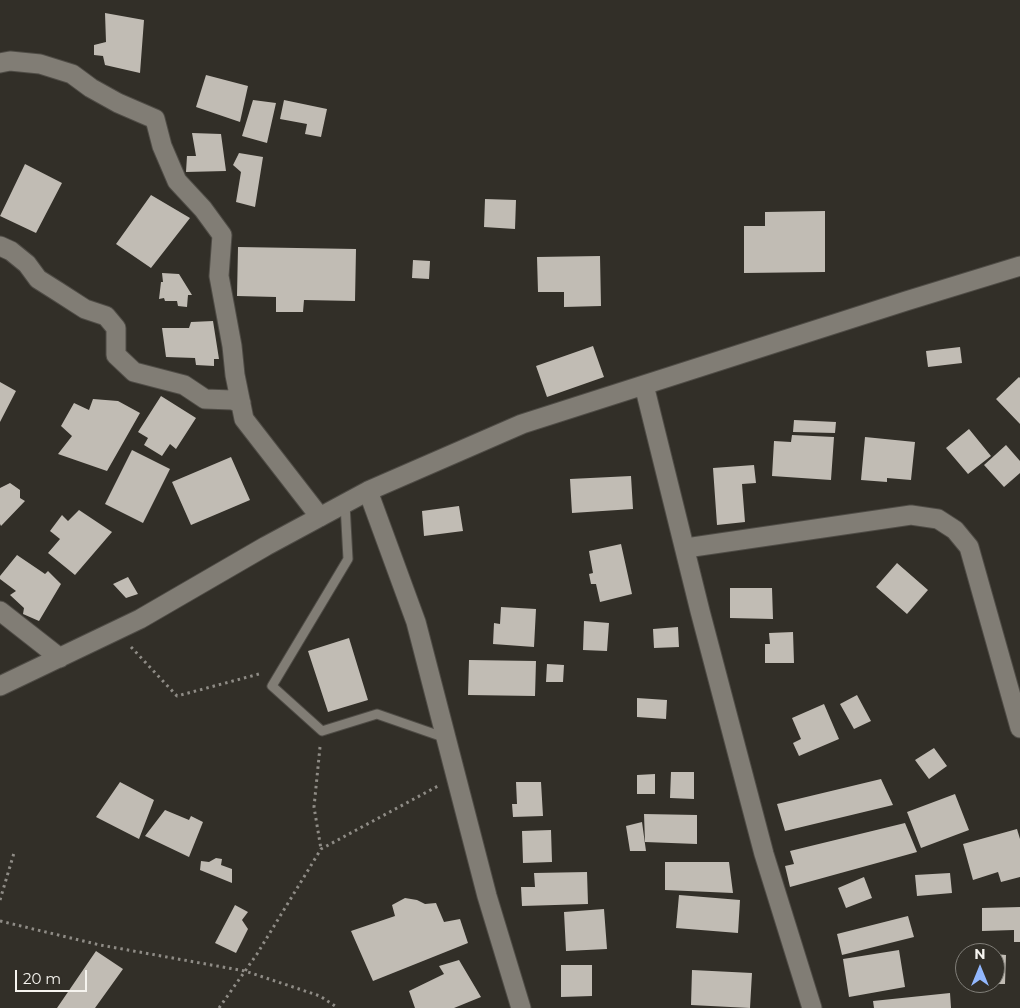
<!DOCTYPE html>
<html>
<head>
<meta charset="utf-8">
<style>
  body { margin:0 }
  #map { position:relative; width:1020px; height:1008px; overflow:hidden; background:#322f28; font-family:Montserrat,sans-serif }
  canvas { display:block }
  .north { position:absolute; left:955px; top:943px; width:50px; height:50px; box-sizing:border-box; background:#322f28; border:1px solid #807e78; border-radius:50%; rotate:0deg; font-size:14px; font-weight:700; line-height:20px; text-align:center; color:#f6f4ef }
  .north::after { content:''; display:block; margin:auto; width:18px; height:22px; background:#92b7fd; clip-path:polygon(50% 0,100% 100%,50% 72%,0 100%) }
  .scale { position:absolute; left:15px; top:970px; width:72px; height:22px; box-sizing:border-box; border:2px solid #f6f4ef; border-top:0; padding-left:6px; font-size:15px; line-height:18px; white-space:nowrap; color:#f6f4ef; -webkit-text-stroke:4px #322f28; paint-order:stroke }
</style>
</head>
<body>
<div id="map">
<canvas width="1020" height="1008"></canvas>
<div class="north">N</div>
<div class="scale">20 m</div>
</div>
<script>
const context = document.querySelector('canvas').getContext('2d');
context.lineJoin = 'round';
function fillPath(path, color) { context.fillStyle = color; context.fill(path, 'evenodd'); }
const poly = rows => new Path2D(rows.map(r => 'M' + r).join(''));
function strokePath(path, color, width, dash) { context.strokeStyle = color; context.lineWidth = width; context.lineCap = dash ? 'butt' : 'round'; context.setLineDash(dash || []); context.stroke(path); }
const building = poly([
  [105,13,144,20,140,73,105,65,103,56,94,55,94,45,106,42],
  [206,75,248,86,240,122,196,107],
  [253,100,276,103,267,143,242,136],
  [284,100,327,109,321,137,305,134,307,124,280,119],
  [192,133,221,134,226,171,186,172,187,156,196,156],
  [239,153,263,157,255,207,236,202,241,172,233,165],
  [25,164,62,183,36,233,0,216],
  [151,195,190,218,151,268,116,244],
  [485,199,516,200,515,229,484,227],
  [825,211,825,272,744,273,744,226,765,226,765,212],
  [238,247,356,249,355,301,304,300,303,312,276,312,276,297,237,296],
  [600,256,601,306,564,307,564,292,538,292,537,257],
  [413,260,430,261,429,279,412,278],
  [162,273,179,274,192,295,188,295,187,307,178,306,177,301,165,301,164,298,159,299,161,282,163,282],
  [213,321,219,359,214,359,214,366,196,365,195,358,166,357,162,328,189,328,191,322],
  [593,346,604,377,547,397,536,366],
  [960,347,962,363,928,367,926,351],
  [1019,377,1020,378,1020,424,996,399],
  [0,382,16,391,0,422],
  [161,396,196,418,176,449,170,444,162,456,144,445,148,438,138,432],
  [93,399,118,401,140,413,107,471,58,454,72,436,61,426,74,403,89,410],
  [794,420,836,422,835,433,793,432],
  [969,429,991,456,968,474,946,448],
  [792,435,834,437,831,480,772,476,774,441,791,442],
  [865,437,915,442,911,480,887,478,887,482,861,480],
  [1006,445,1020,461,1020,473,1004,487,984,465],
  [132,450,170,469,143,523,105,504],
  [231,457,250,500,191,525,172,482],
  [754,465,756,483,742,484,745,522,717,525,713,468],
  [631,476,633,509,572,513,570,479],
  [10,483,20,490,20,498,25,501,1,526,0,524,0,488],
  [459,506,463,531,424,536,422,511],
  [79,510,112,532,75,575,48,553,60,539,50,531,62,515,68,521],
  [621,544,632,594,600,602,596,584,591,584,589,574,593,573,589,551],
  [17,555,45,574,48,571,61,584,39,621,23,614,24,608,10,595,16,591,0,579,0,576],
  [897,563,928,590,907,614,876,587],
  [128,577,138,594,126,598,113,584],
  [730,588,772,588,773,619,730,618],
  [501,607,536,609,534,647,493,644,494,623,500,624],
  [584,621,609,623,607,651,583,650],
  [678,627,679,647,654,648,653,629],
  [793,632,794,663,765,663,765,644,770,644,769,633],
  [349,638,368,700,328,712,308,651],
  [469,660,536,661,535,696,468,695],
  [547,664,564,665,563,682,546,682],
  [857,695,871,721,854,729,840,704],
  [637,698,667,700,666,719,637,717],
  [824,704,839,739,799,756,793,743,801,739,792,718],
  [934,748,947,766,929,779,915,760],
  [671,772,694,772,694,799,670,798],
  [655,774,655,794,637,794,637,775],
  [881,779,893,805,785,831,777,804],
  [120,782,154,800,139,839,96,817],
  [516,782,541,782,543,816,513,817,512,804,517,804],
  [955,794,969,830,921,848,907,812],
  [165,810,189,820,191,816,203,822,189,857,145,836],
  [644,814,697,815,697,844,645,842],
  [642,822,646,851,630,851,626,826],
  [905,823,917,852,790,887,785,866,794,864,790,851],
  [1017,829,1020,839,1020,877,1001,882,998,872,973,880,963,844],
  [551,830,552,862,523,863,522,831],
  [216,858,222,859,221,865,232,869,232,883,200,870,201,861,209,862],
  [665,862,729,862,733,893,665,890],
  [587,872,588,904,522,906,521,887,535,887,534,873],
  [950,873,952,893,917,896,915,875],
  [864,877,872,898,846,908,838,888],
  [679,895,740,900,738,933,676,928],
  [405,898,417,900,425,904,436,903,444,922,460,919,468,943,373,981,351,931,395,916,392,905],
  [235,905,248,912,242,920,248,929,236,953,215,943],
  [1020,907,1020,942,1014,942,1014,930,982,931,982,908],
  [604,909,607,949,566,951,564,912],
  [908,916,914,937,842,955,837,934],
  [899,950,905,987,849,997,843,959],
  [96,951,123,969,95,1008,57,1008],
  [995,954,1006,955,1005,984,995,984],
  [459,960,481,997,454,1008,415,1008,409,991,444,974,439,966],
  [561,965,592,965,592,996,561,997],
  [692,970,752,973,750,1008,691,1005],
  [950,993,951,1008,874,1008,873,1001]
]);
const path = poly([
  [131,647,177,696,259,674],
  [320,747,314,807,321,849],
  [0,900,14,853],
  [0,921,100,945,245,971,320,996,338,1008],
  [219,1008,257,954,321,849,438,786]
]);
const service = poly([
  [345,504,348,559,272,686,322,731,377,714,446,738]
]);
const minor = poly([
  [0,63,10,61,40,64,72,74,91,88,118,103,155,119,162,146,177,181,203,209,222,235,219,276,232,346,235,375,244,419,320,517],
  [0,246,11,251,27,264,38,279,57,291,85,309,106,316,116,328,116,355,134,372,184,385,205,399,232,400,241,403],
  [644,385,700,611,764,854,812,1008],
  [368,491,416,622,487,896,521,1008],
  [686,548,911,515,938,519,955,530,969,547,1020,728],
  [0,611,60,658],
  [0,686,140,619,266,546,368,491,522,424,906,301,1020,266]
]);
fillPath(building, '#c1bcb4');
strokePath(service, '#4f4c46', 11);
strokePath(minor, '#4f4c46', 21);
strokePath(path, '#8f8c86', 3, [2.5, 4]);
strokePath(service, '#817d75', 9);
strokePath(minor, '#817d75', 19);
</script>
</body>
</html>
